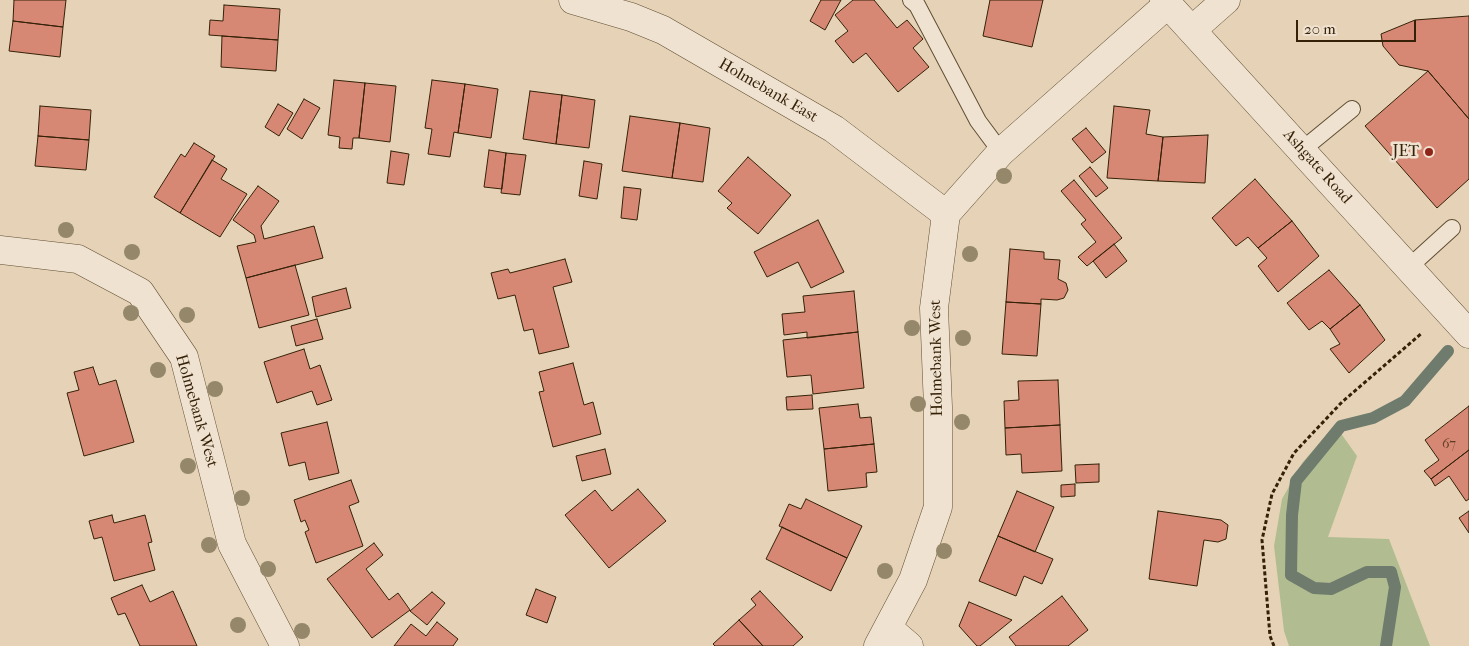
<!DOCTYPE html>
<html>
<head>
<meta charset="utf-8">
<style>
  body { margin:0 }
  #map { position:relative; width:1469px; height:646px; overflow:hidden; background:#e6d3b7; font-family:"IM FELL French Canon",serif }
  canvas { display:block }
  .scale { position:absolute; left:1296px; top:20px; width:120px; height:22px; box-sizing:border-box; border:2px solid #342107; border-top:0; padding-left:6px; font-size:15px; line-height:18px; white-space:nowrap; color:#342107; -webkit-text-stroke:4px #efe2d0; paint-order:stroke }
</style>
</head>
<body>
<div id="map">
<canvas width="1469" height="646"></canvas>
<div class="scale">20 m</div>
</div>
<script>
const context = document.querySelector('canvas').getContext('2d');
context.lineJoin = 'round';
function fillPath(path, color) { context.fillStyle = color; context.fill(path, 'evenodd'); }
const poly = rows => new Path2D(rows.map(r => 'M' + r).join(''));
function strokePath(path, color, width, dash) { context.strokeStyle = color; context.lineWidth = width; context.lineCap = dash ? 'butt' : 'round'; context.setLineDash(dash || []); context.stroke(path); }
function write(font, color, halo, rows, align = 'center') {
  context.font = font + ' "IM FELL French Canon",serif'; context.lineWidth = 5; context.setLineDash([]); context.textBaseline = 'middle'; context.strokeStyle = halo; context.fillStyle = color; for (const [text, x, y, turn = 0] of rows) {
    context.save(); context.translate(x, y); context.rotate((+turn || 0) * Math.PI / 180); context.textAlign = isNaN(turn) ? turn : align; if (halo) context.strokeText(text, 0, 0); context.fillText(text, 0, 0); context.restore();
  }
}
const green = poly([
  [1335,425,1357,456,1328,537,1389,539,1430,646,1289,646,1284,631,1274,546,1282,499,1302,463]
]);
const stream = poly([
  [1386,646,1395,587,1391,572,1367,572,1331,589,1314,588,1291,575,1292,515,1296,481,1341,426,1373,418,1405,401,1448,351]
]);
const building = poly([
  [14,0,66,0,63,27,13,21,14,0],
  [821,0,841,0,825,30,810,21,821,0],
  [853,0,874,0,897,28,907,20,923,39,913,48,929,67,898,92,866,53,853,63,835,41,848,31,835,15,853,0],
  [990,0,1043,0,1032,47,983,36,990,0],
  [224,5,280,9,278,40,209,35,210,20,223,21,224,5],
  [1469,16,1469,119,1428,71,1399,65,1383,46,1381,34,1415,20,1469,16],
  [13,21,63,27,60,57,9,51,13,21],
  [222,36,278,40,276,71,221,67,222,36],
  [1428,71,1469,119,1469,179,1437,208,1365,126,1428,71],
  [334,80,365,83,359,138,353,138,352,149,339,148,340,137,328,135,334,80],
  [432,80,465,84,458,133,454,132,450,157,428,154,432,129,425,128,432,80],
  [365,83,396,86,390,142,359,138,365,83],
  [465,84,498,89,491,138,458,133,465,84],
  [530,91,562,95,556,144,523,139,530,91],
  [562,95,595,100,589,148,556,144,562,95],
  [304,99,320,108,302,139,287,129,304,99],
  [278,104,293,113,279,136,265,127,278,104],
  [40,106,91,110,89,140,38,136,40,106],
  [1114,106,1150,110,1146,134,1163,137,1158,181,1107,178,1114,106],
  [630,116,680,123,672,178,622,171,630,116],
  [680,123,710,128,703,182,672,178,680,123],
  [1086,128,1106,152,1092,163,1072,139,1086,128],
  [1208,135,1205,183,1158,181,1163,137,1208,135],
  [38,136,89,140,86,170,35,166,38,136],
  [194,143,215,156,180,213,154,197,181,154,185,157,194,143],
  [489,150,506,153,502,189,484,187,489,150],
  [391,151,409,154,404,185,387,183,391,151],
  [506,153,526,155,520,195,501,193,506,153],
  [748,157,791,195,758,234,727,208,732,203,718,191,748,157],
  [212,160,227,169,221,179,247,194,220,237,180,213,212,160],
  [584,161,602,164,597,199,579,196,584,161],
  [1090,167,1108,188,1096,197,1079,176,1090,167],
  [1255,179,1292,221,1258,248,1248,237,1236,246,1212,218,1255,179],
  [1074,180,1122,238,1087,266,1078,257,1096,242,1081,224,1086,220,1061,191,1074,180],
  [258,186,279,201,261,226,264,239,314,226,323,258,246,278,237,246,256,242,254,235,233,220,258,186],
  [624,187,641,189,637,220,621,218,624,187],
  [818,220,844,272,811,288,798,262,767,277,754,252,818,220],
  [1292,221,1319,256,1278,292,1258,266,1267,258,1258,248,1292,221],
  [1114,244,1127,261,1106,278,1093,261,1114,244],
  [1010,249,1044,252,1044,259,1060,260,1058,279,1066,283,1068,290,1064,298,1057,300,1041,299,1041,304,1006,302,1010,249],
  [565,259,572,282,553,287,569,347,539,354,533,329,524,331,515,295,498,299,491,273,508,269,510,273,565,259],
  [295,265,309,315,259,328,246,278,295,265],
  [1329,270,1360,305,1330,329,1322,321,1309,330,1287,303,1329,270],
  [346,288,351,308,316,317,312,297,346,288],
  [854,291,858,332,807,338,807,332,784,335,782,314,805,312,803,296,854,291],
  [1006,302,1041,304,1037,356,1002,354,1006,302],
  [1360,305,1385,340,1349,373,1330,349,1340,344,1330,329,1360,305],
  [317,319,323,339,296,346,291,326,317,319],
  [858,332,864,388,813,394,811,375,787,377,783,340,858,332],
  [304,349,310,369,320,365,332,400,317,405,312,391,277,403,264,362,304,349],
  [573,363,584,405,593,402,601,434,553,447,539,392,544,391,539,372,573,363],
  [93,367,99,385,116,380,134,442,84,456,67,393,79,390,74,372,93,367],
  [1058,380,1060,425,1005,428,1004,401,1019,400,1018,381,1058,380],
  [812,395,813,409,787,410,786,397,812,395],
  [858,404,860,418,871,417,874,444,824,449,819,408,858,404],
  [1469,406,1469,450,1431,479,1424,471,1439,460,1425,440,1469,406],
  [327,422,339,473,309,480,305,462,289,466,281,433,327,422],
  [1060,425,1062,471,1022,473,1021,454,1006,455,1005,428,1060,425],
  [874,444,877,472,866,473,867,487,828,491,824,449,874,444],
  [605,449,611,474,582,481,576,456,605,449],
  [1469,450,1469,499,1466,501,1449,476,1435,486,1431,479,1469,450],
  [1099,464,1099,482,1076,483,1075,465,1099,464],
  [351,480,359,502,349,506,363,546,316,563,305,532,309,530,305,520,301,522,294,500,351,480],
  [1075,484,1075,496,1061,497,1061,485,1075,484],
  [638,489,666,521,609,568,565,515,595,490,612,511,638,489],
  [1017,491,1054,507,1035,552,998,536,1017,491],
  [806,499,862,526,847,558,779,526,789,504,801,509,806,499],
  [1158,511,1221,520,1228,525,1226,539,1218,542,1204,540,1197,586,1149,579,1158,511],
  [1469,511,1469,533,1459,518,1469,511],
  [112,515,114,523,145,515,152,542,148,543,155,570,114,581,102,537,94,539,89,521,112,515],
  [782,527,847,558,831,591,766,559,782,527],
  [998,536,1053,559,1042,584,1024,576,1016,596,979,581,998,536],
  [374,543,383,555,366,569,389,600,398,593,410,610,372,638,327,579,374,543],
  [142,585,150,602,173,591,197,646,140,646,125,613,118,615,111,598,142,585],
  [536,589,556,597,547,623,526,615,536,589],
  [760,591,803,637,793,646,763,646,739,620,756,605,751,599,760,591],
  [432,592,445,603,427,625,410,611,432,592],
  [1062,596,1088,630,1068,646,1016,646,1009,637,1062,596],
  [969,602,1012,620,980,646,977,646,959,626,969,602],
  [739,620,763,646,715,646,713,644,739,620],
  [437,622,458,639,453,646,394,646,411,624,426,636,437,622]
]);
const path = poly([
  [1274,646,1270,636,1262,540,1272,494,1294,453,1342,402,1422,333]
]);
const service = poly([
  [911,0,917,5,978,121,1001,152],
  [1302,150,1352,109],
  [1408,268,1452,228]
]);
const minor = poly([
  [573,0,631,17,663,30,834,129,946,214],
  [1192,30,1226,0],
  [0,250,78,259,140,292,184,357,232,544,285,646],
  [888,628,909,646],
  [878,646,913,580,938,507,938,407,934,308,946,214,1001,152,1168,4]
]);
const tertiary = poly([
  [1164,0,1469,334]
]);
const trees = [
  [1004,176],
  [66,230],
  [132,252],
  [970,254],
  [131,313],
  [187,315],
  [912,328],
  [963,338],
  [158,370],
  [215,389],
  [918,404],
  [962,422],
  [188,466],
  [242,498],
  [209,545],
  [944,551],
  [268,569],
  [885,571],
  [238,625],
  [302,631]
];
const markers = [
  [1429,152,5,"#8f2418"]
];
const numberNames = [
  ["67",1449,445]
];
const streetNames = [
  ["Holmebank East",768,91,30],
  ["Ashgate Road",1317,167,48],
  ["Holmebank West",937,358,-91],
  ["Holmebank West",196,411,74]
];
const poiNames = [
  ["JET",1419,152]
];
fillPath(green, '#b1bd91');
strokePath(stream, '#6f7b6c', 12);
fillPath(building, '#d68874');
strokePath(building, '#342107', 1);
strokePath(service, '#604e33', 18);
strokePath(minor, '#604e33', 29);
strokePath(tertiary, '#604e33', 29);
strokePath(path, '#342107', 3, [4, 2.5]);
strokePath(service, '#efe2d0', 16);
strokePath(minor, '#efe2d0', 28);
strokePath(tertiary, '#efe2d0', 28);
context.fillStyle = '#958769';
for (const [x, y] of trees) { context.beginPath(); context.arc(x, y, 8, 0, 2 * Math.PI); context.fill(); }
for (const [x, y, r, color] of markers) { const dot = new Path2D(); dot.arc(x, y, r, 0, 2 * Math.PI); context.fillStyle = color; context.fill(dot); strokePath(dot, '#efe2d0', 2); }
write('14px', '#5c3b22', null, numberNames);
write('16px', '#342107', '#efe2d0', streetNames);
write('16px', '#342107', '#efe2d0', poiNames, 'right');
</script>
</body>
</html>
